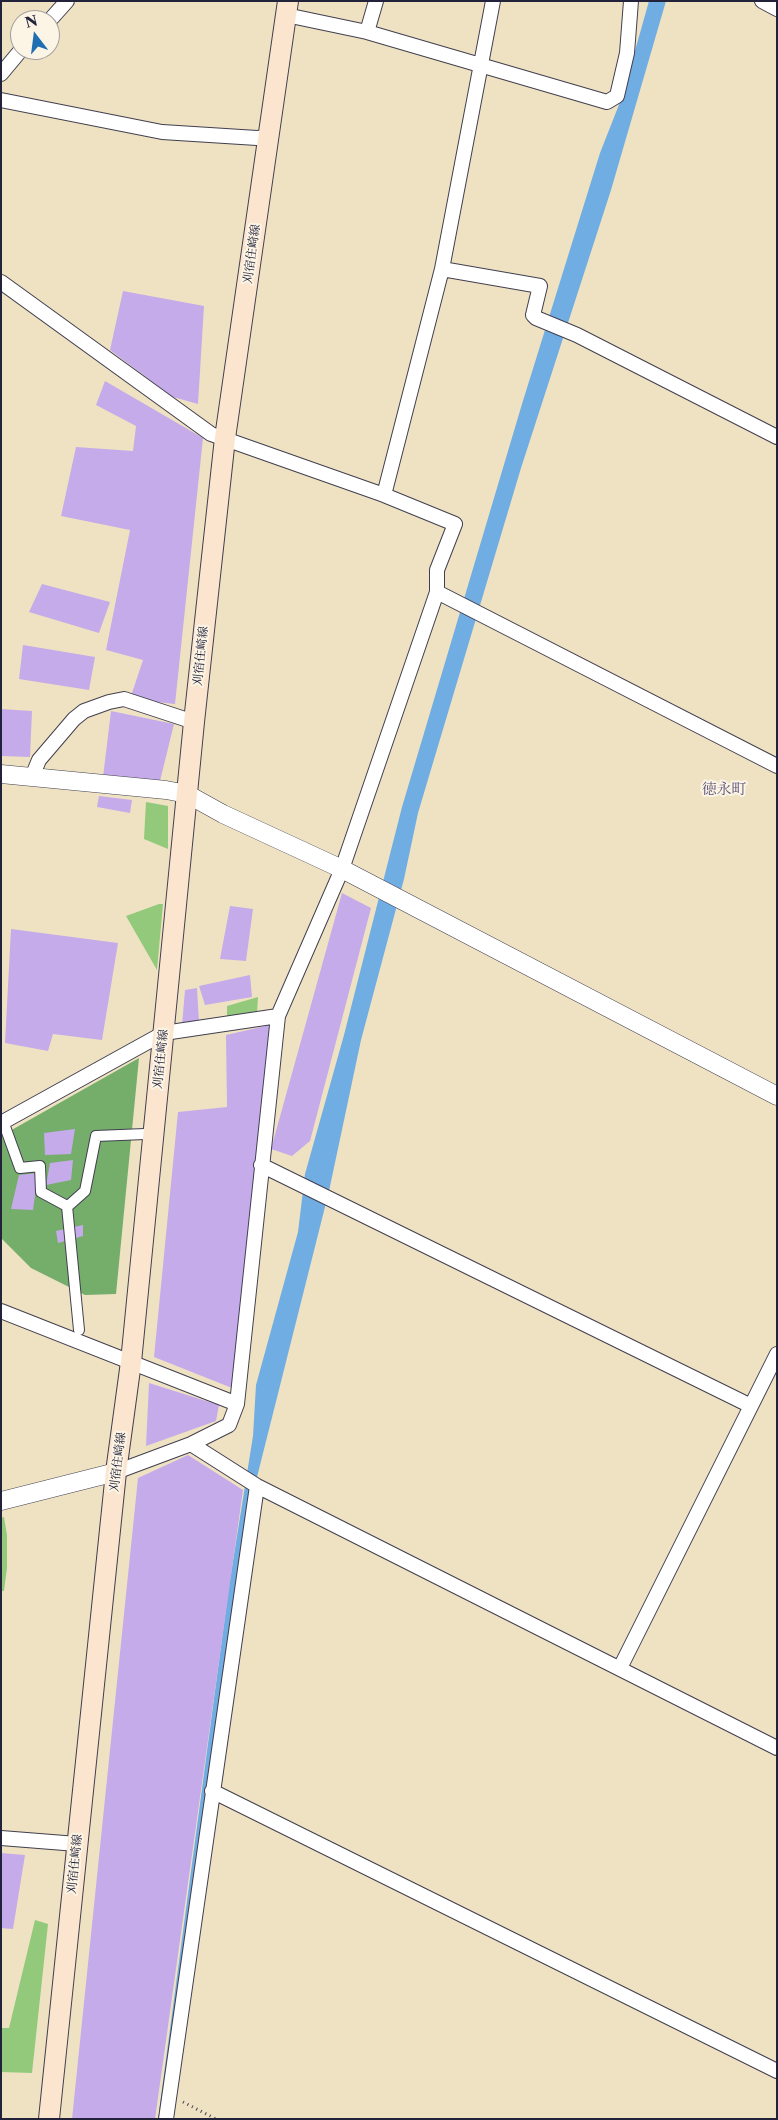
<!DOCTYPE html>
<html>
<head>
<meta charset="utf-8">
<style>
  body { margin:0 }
  #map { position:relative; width:778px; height:2120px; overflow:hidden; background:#efe2c2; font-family:"Libre Caslon Text",serif }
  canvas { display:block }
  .frame { position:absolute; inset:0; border:2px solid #22223b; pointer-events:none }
  .north { position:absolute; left:10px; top:10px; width:50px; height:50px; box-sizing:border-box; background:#fcf5e5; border:1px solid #a5a1a1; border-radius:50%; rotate:345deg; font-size:14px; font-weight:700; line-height:20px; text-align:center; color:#22223b }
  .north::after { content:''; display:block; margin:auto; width:18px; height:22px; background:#1f6fb2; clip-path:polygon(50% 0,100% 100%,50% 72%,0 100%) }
</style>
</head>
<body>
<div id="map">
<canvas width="778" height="2120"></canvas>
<div class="frame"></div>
<div class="north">N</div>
</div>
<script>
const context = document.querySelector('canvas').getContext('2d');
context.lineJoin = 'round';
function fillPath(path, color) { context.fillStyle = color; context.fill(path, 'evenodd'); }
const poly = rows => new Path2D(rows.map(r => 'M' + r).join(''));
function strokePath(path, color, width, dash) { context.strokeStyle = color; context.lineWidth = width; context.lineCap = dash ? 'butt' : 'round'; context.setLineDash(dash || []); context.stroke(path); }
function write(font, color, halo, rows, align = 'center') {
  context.font = font + ' "Libre Caslon Text","Noto Serif JP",serif'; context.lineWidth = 4; context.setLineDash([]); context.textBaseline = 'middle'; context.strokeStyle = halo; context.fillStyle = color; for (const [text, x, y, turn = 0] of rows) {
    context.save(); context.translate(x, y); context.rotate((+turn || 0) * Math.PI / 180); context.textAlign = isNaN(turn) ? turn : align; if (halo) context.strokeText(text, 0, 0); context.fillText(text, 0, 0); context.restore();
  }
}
const green = poly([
  [146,802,168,806,168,849,144,839],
  [159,904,163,904,157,970,126,916],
  [258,997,257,1014,227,1019,227,1006],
  [4,1517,7,1535,7,1568,4,1591,1,1591,1,1518],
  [35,1920,48,1924,32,2073,1,2072,1,2028,9,2028]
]);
const forest = poly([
  [139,1058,116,1294,85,1295,31,1268,1,1238,1,1136]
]);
const water = poly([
  [649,1,666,1,611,190,521,468,418,813,404,879,361,1040,329,1191,257,1477,164,2119,158,2119,229,1586,253,1436,256,1385,298,1232,305,1174,344,1035,402,807,522,404,600,153,622,97]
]);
const building = poly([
  [123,291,204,306,198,404,173,397,110,350],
  [105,381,203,438,175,704,130,699,143,660,106,650,130,530,61,516,76,447,133,451,136,426,96,405],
  [42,584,110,602,99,633,29,612],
  [23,645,95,657,89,690,19,679],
  [1,709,32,711,30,757,1,756],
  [111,711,174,724,159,785,103,777],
  [99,796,132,800,130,813,97,807],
  [342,893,371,908,310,1141,292,1156,271,1149],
  [230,906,253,909,246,961,220,959],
  [11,929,118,943,102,1040,53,1034,48,1051,5,1043],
  [250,975,252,997,205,1005,199,986],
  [197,988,199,1022,182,1025,185,990],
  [270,1025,232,1388,154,1357,178,1112,227,1107,226,1035],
  [75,1129,71,1154,45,1155,44,1133],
  [73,1160,71,1180,46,1185,50,1163],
  [38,1173,33,1210,11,1209,19,1175],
  [83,1225,83,1236,58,1243,56,1231],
  [149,1383,219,1405,216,1421,146,1446],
  [188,1455,243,1490,155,2119,72,2119,138,1478],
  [1,1853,25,1855,13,1929,1,1928]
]);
const path = poly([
  [183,2102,216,2119]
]);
const pedestrian = poly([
  [3,1121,20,1168,40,1166,41,1192,67,1206,79,1330],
  [67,1207,85,1191,96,1136,145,1134]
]);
const minor = poly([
  [762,1,777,9],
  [286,15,367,32,607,102,617,96,627,53,631,1],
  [50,20,67,1],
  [367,32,376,1],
  [1,74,21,50],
  [1,100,162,132,257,138,270,137],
  [442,269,540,286,533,315,536,318,577,335,777,437],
  [1,282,211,434,384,495,455,524,437,570,437,592,342,869,278,1016,237,1404,229,1425,191,1444,116,1472],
  [384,495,442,269,493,1],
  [437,592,777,766],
  [32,777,39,760,74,719,84,711,109,702,124,699,194,722],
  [1,1123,164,1033,278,1016],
  [261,1165,751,1406],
  [1,1311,237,1404],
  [191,1444,257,1486,777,1748],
  [620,1668,777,1354],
  [212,1791,777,2071],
  [1,1838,77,1844],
  [166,2119,257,1486]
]);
const tertiary = poly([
  [1,774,166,790,187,794,223,814,342,869,777,1096],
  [1,1501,116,1472]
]);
const secondary = poly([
  [49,2119,116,1472,131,1362,194,722,225,438,288,1]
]);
const streetNames = [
  ["刈宿住崎線",252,254,-82],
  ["刈宿住崎線",201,656,-84],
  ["刈宿住崎線",161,1059,-84],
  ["刈宿住崎線",118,1462,-83],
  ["刈宿住崎線",75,1864,-84]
];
const quarterNames = [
  ["徳永町",724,790]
];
fillPath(green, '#92c97b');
fillPath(forest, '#75ad6b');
fillPath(water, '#70ade2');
fillPath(building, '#c5abea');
strokePath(pedestrian, '#413f4f', 12);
strokePath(minor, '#413f4f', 16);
strokePath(tertiary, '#413f4f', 19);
strokePath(secondary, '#413f4f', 22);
strokePath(path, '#413f4f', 3, [1, 4]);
strokePath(pedestrian, '#fff', 10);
strokePath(minor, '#fff', 14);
strokePath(tertiary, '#fff', 18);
strokePath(secondary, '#fce5cf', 20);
write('12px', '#22223b', '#fcf5e5', streetNames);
write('15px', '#5b5278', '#fcf5e5', quarterNames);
</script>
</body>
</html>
